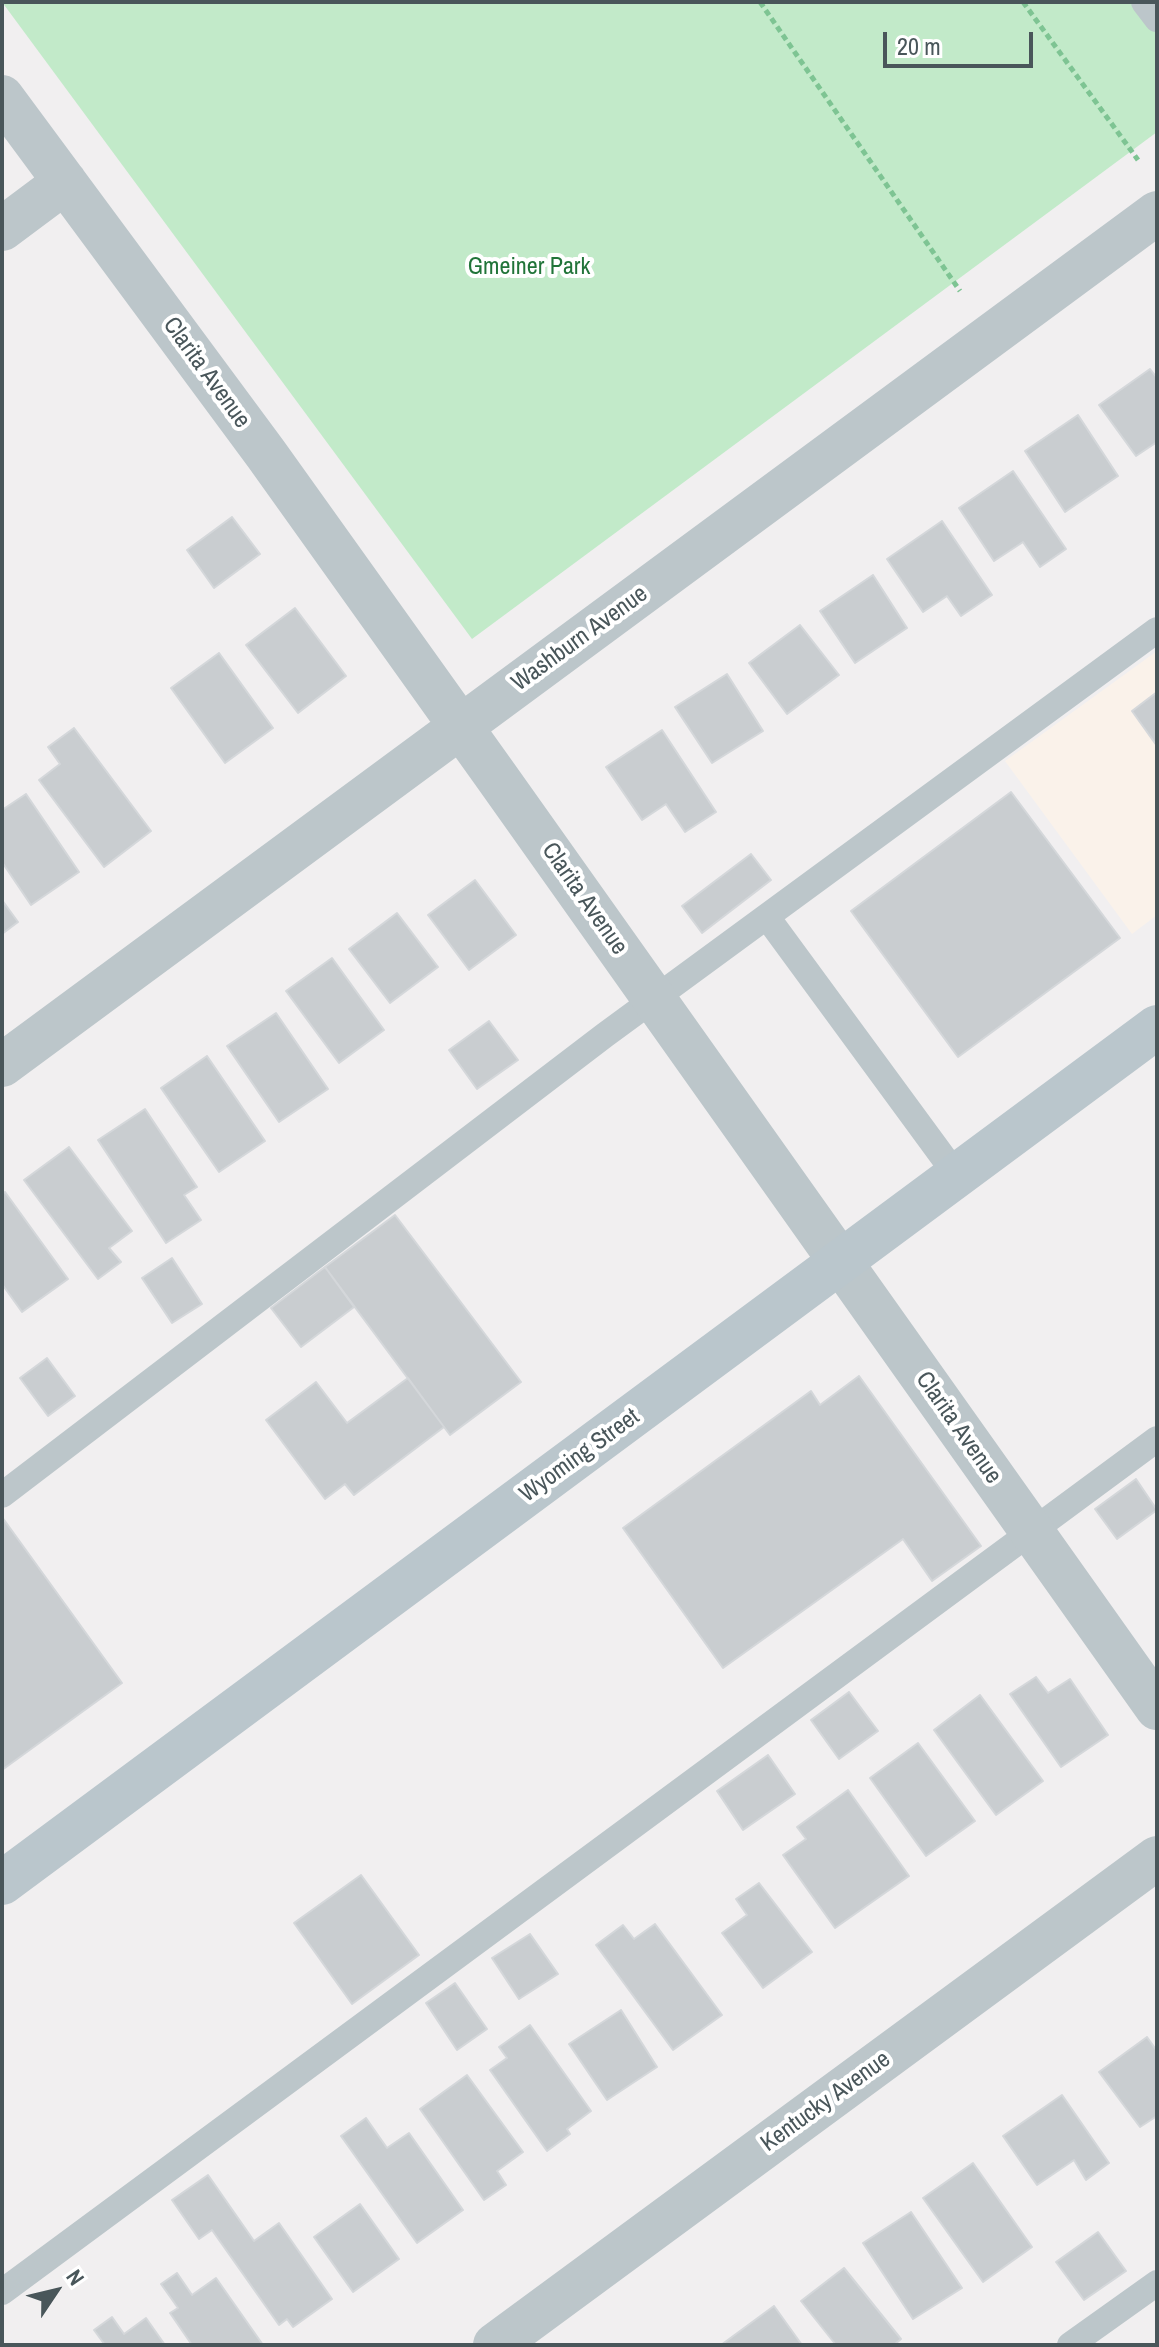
<!DOCTYPE html>
<html>
<head>
<meta charset="utf-8">
<style>
  body { margin:0 }
  #map { position:relative; width:1159px; height:2347px; overflow:hidden; background:#f1eff0; font-family:"Archivo Narrow",sans-serif }
  canvas { display:block }
  .frame { position:absolute; inset:0; border:4px solid #49565a; pointer-events:none }
  .north { position:absolute; left:16px; top:2251px; width:80px; height:80px; -webkit-text-stroke:6px #fff; paint-order:stroke; rotate:55deg; font-size:22px; font-weight:700; line-height:32px; text-align:center; color:#49565a }
  .north::after { content:''; display:block; margin:auto; width:28px; height:36px; background:#49565a; clip-path:polygon(50% 0,100% 100%,50% 72%,0 100%) }
  .scale { position:absolute; left:883px; top:32px; width:150px; height:36px; box-sizing:border-box; border:4px solid #49565a; border-top:0; padding-left:10px; font-size:24px; line-height:28px; white-space:nowrap; color:#49565a; -webkit-text-stroke:6px #fff; paint-order:stroke }
</style>
</head>
<body>
<div id="map">
<canvas width="1159" height="2347"></canvas>
<div class="frame"></div>
<div class="north">N</div>
<div class="scale">20 m</div>
</div>
<script>
const context = document.querySelector('canvas').getContext('2d');
context.lineJoin = 'round';
function fillPath(path, color) { context.fillStyle = color; context.fill(path, 'evenodd'); }
const poly = rows => new Path2D(rows.map(r => 'M' + r).join(''));
function strokePath(path, color, width, dash) { context.strokeStyle = color; context.lineWidth = width; context.lineCap = dash ? 'butt' : 'round'; context.setLineDash(dash || []); context.stroke(path); }
function write(font, color, halo, rows, align = 'center') {
  context.font = font + ' "Archivo Narrow",sans-serif'; context.lineWidth = 8; context.setLineDash([]); context.textBaseline = 'middle'; context.strokeStyle = halo; context.fillStyle = color; for (const [text, x, y, turn = 0] of rows) {
    context.save(); context.translate(x, y); context.rotate((+turn || 0) * Math.PI / 180); context.textAlign = isNaN(turn) ? turn : align; if (halo) context.strokeText(text, 0, 0); context.fillText(text, 0, 0); context.restore();
  }
}
const commercial = poly([
  [1157,651,1157,915,1132,934,1005,761]
]);
const green = poly([
  [2,2,1157,2,1157,132,472,639]
]);
const building = poly([
  [1150,369,1157,378,1157,442,1136,456,1099,405,1150,369],
  [1078,415,1118,476,1065,512,1025,451,1078,415],
  [1013,471,1066,549,1040,567,1023,542,994,561,959,508,1013,471],
  [232,517,260,554,214,588,187,550,232,517],
  [942,521,992,595,961,616,947,596,923,612,887,559,942,521],
  [873,575,907,628,855,663,820,611,873,575],
  [295,608,346,676,298,713,246,645,295,608],
  [800,625,839,675,787,714,749,663,800,625],
  [219,653,273,728,225,763,171,688,219,653],
  [727,674,763,731,712,763,675,707,727,674],
  [1157,692,1157,746,1132,711,1157,692],
  [74,728,151,831,104,867,39,780,60,764,48,747,74,728],
  [662,730,716,812,685,832,666,804,642,820,606,767,662,730],
  [1011,792,1120,938,958,1057,851,911,1011,792],
  [26,794,79,872,31,905,2,862,2,810,26,794],
  [751,854,771,880,702,933,682,906,751,854],
  [475,880,516,935,469,970,428,915,475,880],
  [2,900,18,922,2,934,2,900],
  [397,913,438,967,390,1003,349,949,397,913],
  [332,958,384,1030,339,1063,286,991,332,958],
  [276,1013,328,1089,279,1122,227,1046,276,1013],
  [489,1021,518,1060,477,1089,449,1050,489,1021],
  [207,1056,265,1141,219,1172,161,1088,207,1056],
  [145,1109,197,1187,184,1195,201,1220,166,1243,98,1140,145,1109],
  [69,1147,132,1231,109,1248,121,1262,98,1279,24,1180,69,1147],
  [5,1192,68,1279,22,1312,2,1284,2,1194,5,1192],
  [395,1215,521,1382,450,1435,325,1267,395,1215],
  [172,1258,202,1304,172,1323,142,1278,172,1258],
  [325,1267,354,1307,301,1347,271,1308,325,1267],
  [47,1358,75,1396,48,1416,20,1378,47,1358],
  [859,1376,981,1546,932,1581,903,1539,723,1668,623,1528,811,1391,820,1405,859,1376],
  [408,1378,444,1427,354,1495,345,1484,325,1499,266,1420,316,1382,347,1423,408,1378],
  [1136,1479,1157,1510,1117,1539,1095,1509,1136,1479],
  [2,1517,122,1683,2,1770,2,1517],
  [1036,1677,1048,1693,1070,1679,1108,1735,1061,1767,1010,1694,1036,1677],
  [849,1692,878,1731,839,1759,811,1720,849,1692],
  [980,1695,1043,1781,996,1815,934,1730,980,1695],
  [918,1743,975,1821,926,1856,870,1778,918,1743],
  [768,1755,795,1794,743,1830,717,1791,768,1755],
  [848,1790,909,1876,835,1928,783,1855,806,1839,797,1827,848,1790],
  [361,1875,419,1955,352,2004,294,1923,361,1875],
  [759,1883,812,1952,763,1988,722,1933,747,1915,736,1899,759,1883],
  [655,1924,722,2015,673,2050,596,1945,623,1925,634,1939,655,1924],
  [530,1934,558,1974,519,1999,492,1958,530,1934],
  [455,1983,487,2029,457,2050,426,2003,455,1983],
  [621,2010,657,2067,607,2100,569,2044,621,2010],
  [530,2025,591,2111,567,2129,570,2134,547,2151,490,2070,507,2058,499,2047,530,2025],
  [1147,2037,1157,2051,1157,2116,1140,2127,1099,2072,1147,2037],
  [467,2075,523,2152,497,2171,506,2185,484,2200,420,2109,467,2075],
  [1062,2095,1109,2163,1086,2180,1074,2160,1037,2185,1003,2136,1062,2095],
  [366,2118,387,2148,409,2133,463,2210,417,2243,341,2136,366,2118],
  [973,2163,1032,2247,983,2282,923,2198,973,2163],
  [208,2175,254,2241,279,2223,332,2299,293,2327,287,2319,279,2325,212,2230,199,2239,172,2200,208,2175],
  [360,2204,399,2259,353,2292,314,2237,360,2204],
  [911,2212,962,2288,913,2319,863,2243,911,2212],
  [1098,2232,1126,2271,1084,2300,1056,2262,1098,2232],
  [844,2268,901,2339,894,2345,836,2345,801,2301,844,2268],
  [177,2273,192,2295,216,2278,263,2345,192,2345,170,2313,178,2308,161,2284,177,2273],
  [774,2306,802,2345,721,2345,774,2306],
  [112,2317,124,2334,146,2318,165,2345,105,2345,94,2330,112,2317]
]);
const path = poly([
  [760,2,960,291],
  [1023,2,1138,160]
]);
const lane = poly([
  [1144,2,1157,19],
  [767,917,957,1176],
  [2,1495,605,1035,1157,630],
  [2,2292,1157,1439],
  [1070,2345,1157,2283]
]);
const street = poly([
  [2,97,266,454,496,776,1157,1708],
  [2,229,65,182],
  [2,1065,1157,213],
  [495,2345,1157,1858]
]);
const secondary = poly([
  [2,1883,1157,1027]
]);
const parkNames = [
  ["Gmeiner Park",529,268]
];
const streetNames = [
  ["Clarita Avenue",206,373,54],
  ["Washburn Avenue",580,639,-36],
  ["Clarita Avenue",584,899,55],
  ["Clarita Avenue",958,1428,55],
  ["Wyoming Street",580,1456,-36],
  ["Kentucky Avenue",826,2102,-36]
];
fillPath(commercial, '#faf2ea');
fillPath(green, '#c2eac9');
fillPath(building, '#c9cdd0');
strokePath(building, '#d4d7da', 2);
strokePath(path, '#7ec493', 5, [6, 4]);
strokePath(lane, '#bcc6ca', 26);
strokePath(street, '#bcc6ca', 44);
strokePath(secondary, '#bac6cc', 44);
write('24px', '#217439', '#fff', parkNames);
write('24px', '#49565a', '#fff', streetNames);
</script>
</body>
</html>
